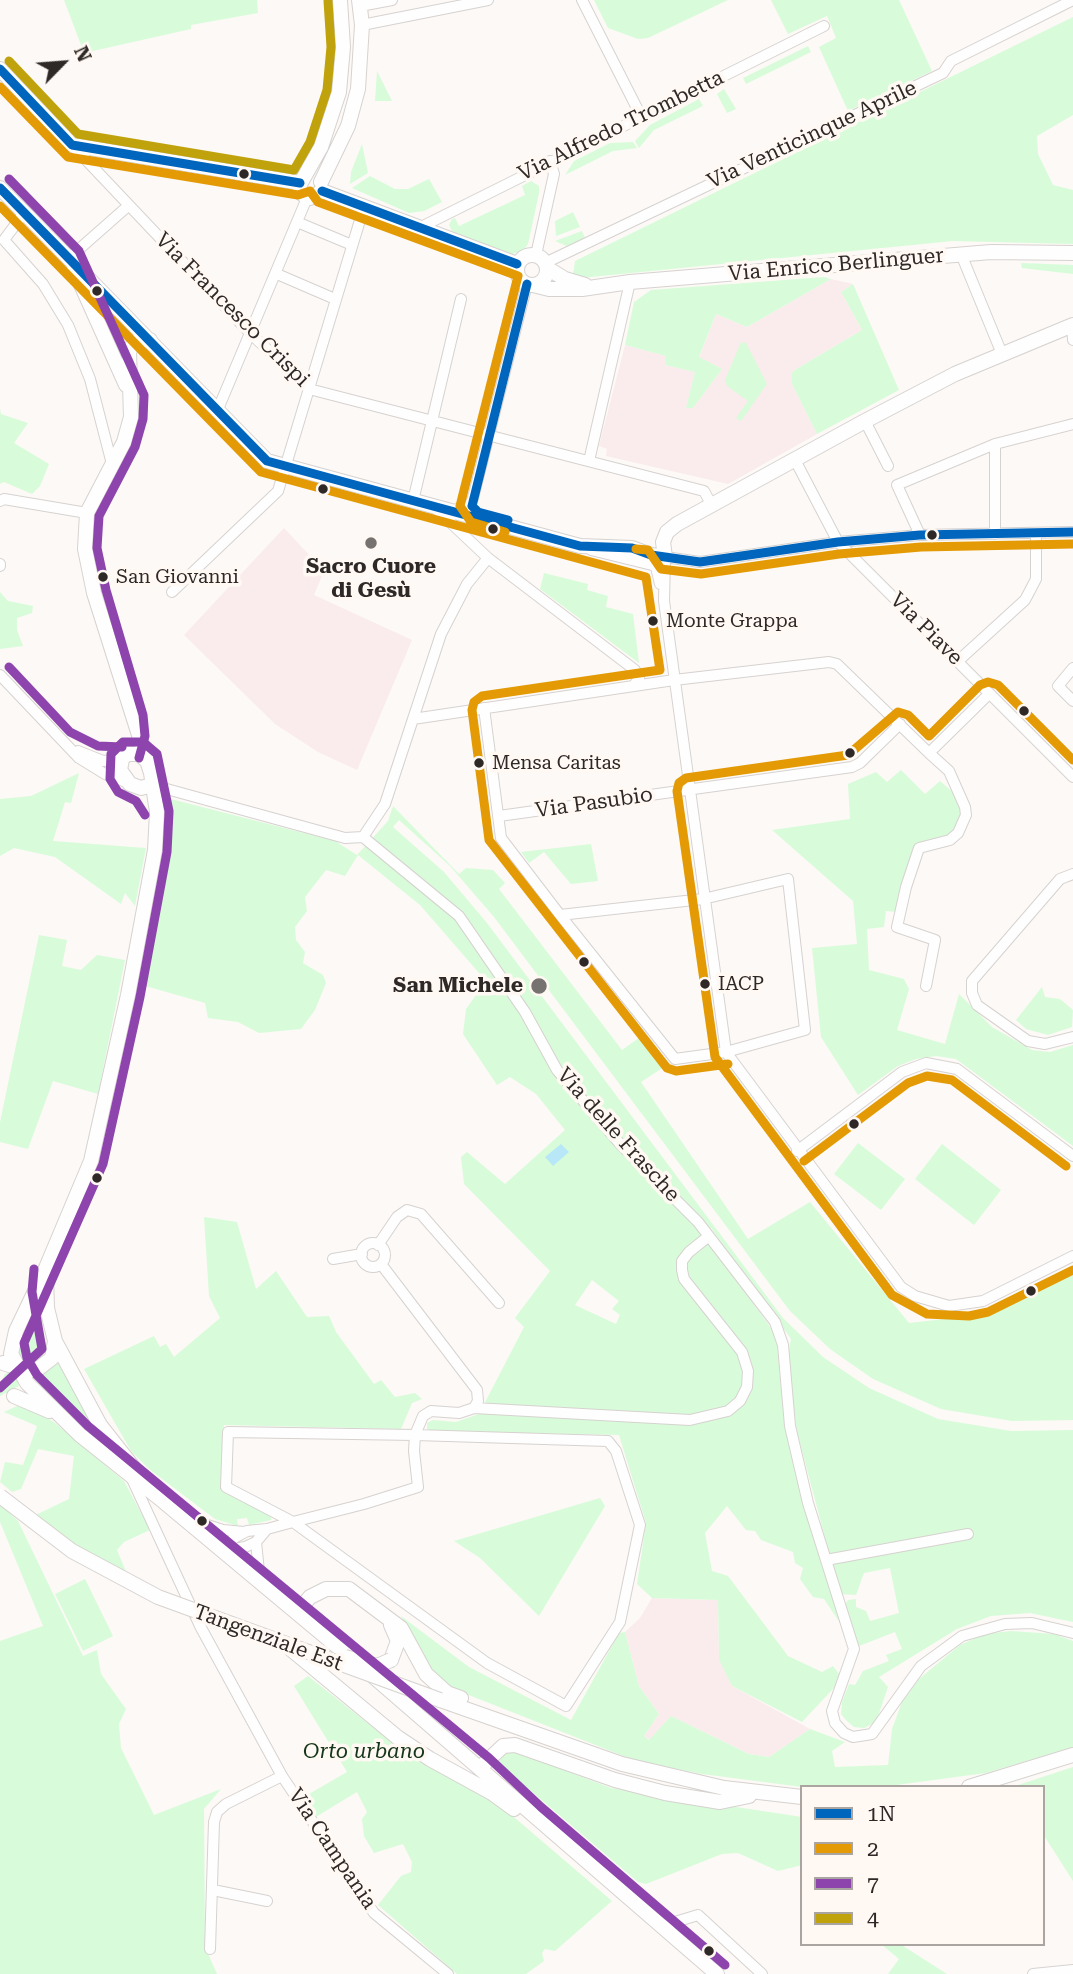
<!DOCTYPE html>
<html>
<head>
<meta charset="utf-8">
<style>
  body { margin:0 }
  #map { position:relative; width:1073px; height:1974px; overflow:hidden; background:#fcf9f6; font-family:"Roboto Serif",serif }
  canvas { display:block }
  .legend { position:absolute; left:800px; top:1785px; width:245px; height:161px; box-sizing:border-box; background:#fff8f3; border:2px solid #aba5a1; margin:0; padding:9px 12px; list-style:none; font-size:21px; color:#2e2927 }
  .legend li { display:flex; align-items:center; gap:14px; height:35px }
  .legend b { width:35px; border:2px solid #aba5a1 }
  .north { position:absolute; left:28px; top:28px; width:70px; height:70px; -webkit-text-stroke:5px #fff8f3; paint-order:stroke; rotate:65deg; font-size:19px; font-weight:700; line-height:28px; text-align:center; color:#2e2927 }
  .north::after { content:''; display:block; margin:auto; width:24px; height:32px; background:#2e2927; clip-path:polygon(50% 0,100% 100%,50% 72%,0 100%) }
</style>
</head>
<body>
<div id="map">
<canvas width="1073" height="1974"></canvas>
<ul class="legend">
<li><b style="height:9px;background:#0065bd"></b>1N</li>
<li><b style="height:9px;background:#e39a04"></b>2</li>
<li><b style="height:9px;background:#8e44ad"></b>7</li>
<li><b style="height:9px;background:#c0a30c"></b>4</li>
</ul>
<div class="north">N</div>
</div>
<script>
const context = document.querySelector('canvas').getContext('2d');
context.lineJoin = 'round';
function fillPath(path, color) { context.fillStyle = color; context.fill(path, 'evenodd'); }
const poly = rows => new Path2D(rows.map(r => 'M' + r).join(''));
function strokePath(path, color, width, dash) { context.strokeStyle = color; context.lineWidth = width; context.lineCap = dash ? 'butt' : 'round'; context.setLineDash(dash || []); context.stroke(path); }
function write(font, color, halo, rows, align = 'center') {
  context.font = font + ' "Roboto Serif",serif'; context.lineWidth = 7; context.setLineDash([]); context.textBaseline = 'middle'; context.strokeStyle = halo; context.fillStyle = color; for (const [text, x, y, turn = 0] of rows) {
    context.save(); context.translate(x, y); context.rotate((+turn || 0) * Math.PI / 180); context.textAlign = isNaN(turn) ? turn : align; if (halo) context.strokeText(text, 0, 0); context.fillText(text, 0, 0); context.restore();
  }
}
const education = poly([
  [831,279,853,284,841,292,862,330,793,371,792,384,817,434,728,484,606,456,607,449,599,446,625,345,667,356,665,365,695,372,686,408,693,408,722,369,699,358,716,314,747,327],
  [284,528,324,571,314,595,412,640,357,770,318,752,275,724,184,635],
  [652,1598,718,1600,719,1660,732,1686,810,1729,769,1757,749,1754,671,1716,650,1740,644,1736,659,1714,639,1686,625,1632,640,1618]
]);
const green = poly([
  [64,0,257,0,258,13,191,25,191,29,84,53],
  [594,0,728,0,648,38,638,39,608,28],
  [771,0,899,0,932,71,848,111,819,47,836,38,827,16,788,34],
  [1073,17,1073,115,1037,136,1038,154,1053,185,1073,190,1073,244,953,241,581,278,573,275,575,261],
  [808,46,811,52,746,84,743,78],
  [377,71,392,101,375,101],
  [724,89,736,109,727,113,717,94],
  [699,99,703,106,654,130,639,148,635,141,650,125],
  [633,142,637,148,613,151,565,175,574,161,610,143],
  [362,144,368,173,350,184,351,172],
  [370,176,395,189,408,189,429,179,442,202,424,211,409,213,352,188],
  [531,181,539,186,539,193,528,244,523,251,508,255,452,231,449,225,452,219,455,218,459,226,525,195,522,186],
  [573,212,580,227,556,236,555,221],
  [582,231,586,240,569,247,555,241],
  [1021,263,1073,265,1073,274,1022,268],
  [824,277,831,279,747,327,716,314,699,357,722,369,693,408,686,408,695,372,665,365,666,356,625,345,634,302,651,290],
  [853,284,899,390,817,434,792,384,792,374,793,371,862,330,841,292],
  [741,342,746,343,767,384,741,421,736,418,748,401,727,386,725,380],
  [0,409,1,414,28,423,14,443,49,464,40,486,32,494,4,482,0,484],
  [544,573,588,584,587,590,608,596,606,607,633,614,639,663,540,589],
  [0,592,8,601,33,606,32,613,17,618,17,630,23,646,0,649],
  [901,770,925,794,940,781,955,794,961,814,958,824,949,835,916,843,897,912,886,911,884,927,867,929,869,970,904,979,909,989,897,1030,945,1044,959,994,992,1027,1032,1050,1050,1052,1073,1045,1073,1146,956,1059,936,1056,916,1059,898,1066,858,1095,821,1037,812,948,857,944,853,901,772,830,850,819,848,784,876,772,887,782],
  [79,773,71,803,65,802,53,841,146,848,135,906,125,893,121,904,55,857,14,848,0,856,0,799,31,796],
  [163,797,335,841,357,855,388,821,393,806,459,874,466,868,493,870,505,883,499,889,622,1050,643,1035,667,1065,641,1082,748,1239,810,1202,909,1323,980,1315,1073,1272,1073,1420,1012,1421,941,1409,873,1379,830,1349,790,1311,494,917,450,866,399,820,393,827,444,872,487,923,783,1318,823,1357,869,1388,938,1419,1011,1431,1073,1430,1073,1622,1030,1613,991,1616,957,1629,879,1677,888,1687,876,1722,864,1728,854,1727,847,1721,841,1714,842,1702,849,1684,855,1685,863,1671,889,1661,886,1655,902,1649,895,1632,859,1646,844,1606,848,1600,856,1599,856,1607,866,1611,870,1621,899,1613,890,1568,864,1573,856,1595,840,1594,797,1432,787,1360,791,1339,711,1228,700,1230,776,1335,785,1428,804,1506,842,1626,824,1599,813,1597,800,1579,803,1568,795,1563,793,1552,761,1540,755,1531,746,1530,727,1506,705,1533,712,1571,728,1576,788,1656,822,1672,833,1666,840,1675,833,1689,802,1722,732,1686,719,1660,718,1600,652,1598,637,1584,646,1523,619,1435,427,1431,427,1423,433,1420,456,1422,479,1414,524,1327,515,1318,550,1271,464,1184,461,1157,467,1152,505,1184,565,1130,536,1094,510,1077,497,1085,463,1034,466,1009,486,981,420,905,358,855,345,876,326,870,305,897,307,911,295,927,296,940,305,952,303,963,323,975,326,983,315,1010,301,1029,259,1033,238,1022,208,1018,205,1003,142,985,163,878,168,835],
  [592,1280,619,1301,612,1309,620,1315,616,1324,575,1305],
  [591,844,598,881,571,884,544,852,529,863,521,852],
  [39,935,67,940,62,966,81,970,97,955,125,960,98,1094,53,1081,28,1149,0,1142,0,1122],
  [1042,987,1045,997,1060,999,1073,1010,1072,1027,1048,1035,1026,1029,1016,1020],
  [858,1143,905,1179,881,1210,834,1174],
  [942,1144,1001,1190,974,1225,915,1179],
  [204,1217,237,1222,256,1289,276,1271,307,1317,329,1316,336,1332,374,1384,381,1380,395,1397,415,1393,422,1399,412,1403,401,1429,224,1425,222,1491,271,1515,271,1520,249,1525,247,1518,237,1519,238,1526,215,1519,149,1469,131,1451,84,1369,154,1336,160,1347,166,1344,174,1357,220,1318,209,1296],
  [34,1329,43,1332,47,1347,40,1360,28,1365,23,1363,18,1353,22,1336],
  [58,1353,93,1422,87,1426,82,1427,36,1383,37,1378,49,1369],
  [10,1371,15,1373,19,1386,0,1396,0,1385,5,1374],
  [17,1406,36,1410,55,1423,124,1481,150,1530,124,1542,117,1550,127,1574,122,1586,67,1553,23,1521,69,1499,74,1456,38,1449,21,1489,12,1492,0,1482,5,1462,23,1465,37,1426,4,1412],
  [600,1498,605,1506,539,1616,480,1558,454,1541],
  [0,1504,18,1521,83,1656,97,1650,101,1674,126,1709,119,1724,121,1748,154,1815,221,1789,204,1809,205,1947,217,1974,0,1974,0,1641,43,1626,0,1522],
  [85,1579,113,1636,83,1651,55,1594],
  [401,1616,469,1667,571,1720,619,1633,625,1632,639,1686,659,1714,644,1736,649,1740,671,1716,749,1754,769,1757,810,1729,845,1742,832,1751,835,1767,888,1765,892,1729,902,1702,919,1679,960,1645,985,1634,1011,1631,1054,1634,1073,1641,1073,1747,986,1773,881,1787,802,1787,702,1774,636,1761,456,1690,433,1675],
  [308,1676,389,1740,494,1800,612,1901,555,1951,545,1949,542,1953,544,1961,526,1974,457,1974,378,1905,401,1876,411,1872,412,1862,403,1844,374,1853,364,1836,362,1819,367,1812,357,1792,314,1818,302,1798,347,1772,294,1686],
  [506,1752,519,1753,611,1788,802,1817,802,1865,778,1871,738,1853,722,1854,646,1884,638,1882,498,1763],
  [1073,1767,1073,1881,1043,1834,1043,1787,1012,1787],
  [881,1944,900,1944,947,1974,888,1974,899,1959]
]);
const water = poly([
  [561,1144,569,1152,553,1166,545,1157]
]);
const minor = poly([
  [582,0,641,116],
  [360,6,392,0],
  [362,25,488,0],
  [72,145,250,333,309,389,704,491,710,502,705,509],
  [24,213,4,240,43,284,68,325,90,379,112,464],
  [297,222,352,245],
  [419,228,824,26],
  [961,254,1002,354],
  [536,255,554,174,550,161],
  [69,258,128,206],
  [545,263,943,73,951,61,1073,0],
  [277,274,335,299],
  [1072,326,1073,340],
  [218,409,307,198],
  [865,421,888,466],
  [995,444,995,534],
  [795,460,838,542,1073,777],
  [589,461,630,282],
  [0,501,4,499,87,513],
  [413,501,461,299],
  [434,507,488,558,635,670,639,679,633,686],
  [457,509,468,509,473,498,527,284],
  [1073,532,920,535,838,542,700,562,665,557,664,601,726,1052,901,1287,915,1296,949,1306,983,1301,1073,1256],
  [920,535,897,485,995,444,1073,424],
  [591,550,652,565,656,567,660,584],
  [0,564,0,566],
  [172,592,278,491,364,207],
  [958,661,1025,600,1036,579,1036,533],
  [1073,668,1058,686,1073,701],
  [0,675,79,758,105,774,126,782],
  [484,708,501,838,560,915,675,1059,726,1052,805,1030,788,879,703,899,560,915],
  [413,719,674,680,829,662,837,664,929,753,989,694],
  [78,751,103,761,122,759],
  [152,785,345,838,363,837,459,916,525,1012,557,1070,621,1145,698,1222,775,1322,783,1345,790,1426,808,1503,854,1649,832,1711,835,1723,844,1733,853,1737,872,1734,921,1666,962,1636,1005,1624,1032,1623,1073,1633],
  [499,816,852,767,860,763,900,724],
  [363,837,385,804,441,634,467,584,488,558],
  [1073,874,1060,879,972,981,972,993,977,1005,1028,1041,1045,1044,1073,1037],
  [926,986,935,940,897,927,906,887,919,848,950,840,958,833,966,815,965,807,949,771,929,753],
  [797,1151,902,1072,926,1063,957,1069,1073,1156],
  '361 1255a12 12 0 1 1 24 0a12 12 0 1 1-24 0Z',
  [378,1245,397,1217,407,1210,421,1214,499,1303],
  [333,1259,362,1254],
  [474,1408,690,1420,728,1411,740,1401,747,1387,748,1371,742,1352,684,1279,682,1270,682,1261,689,1252,709,1236],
  [132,1479,200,1626,282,1776,374,1913,448,1974],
  [189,1519,223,1530,244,1532],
  [256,1542,260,1581],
  [223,1551,234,1538,247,1531,267,1529,293,1522,364,1504,418,1487,414,1451,415,1435,608,1441,616,1451,640,1525,620,1622,566,1706,487,1663,293,1522,226,1487,228,1432,415,1435,423,1416,431,1411,459,1413,474,1408,478,1401,477,1390,381,1264],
  [223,1551,245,1547,256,1542,267,1529],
  [826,1560,968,1534],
  [213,1890,267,1901],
  [662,1926,698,1915,762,1974],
  [210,1949,214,1822,217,1812,226,1804,282,1776],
  [1033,1974,1073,1970]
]);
const major = poly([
  [0,69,72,145,300,183],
  [321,182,348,126,358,89,362,25,359,0],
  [0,188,267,461,580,546,632,548,651,555,665,557,663,542,667,532,677,524,865,421,955,374,1073,325],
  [322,191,310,198,302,194,299,186,321,147,339,92,343,47,340,0],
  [322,191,517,264],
  '517 270a15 15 0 1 1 30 0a15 15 0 1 1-30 0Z',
  [547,268,565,279,585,285],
  [74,269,126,385],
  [533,285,549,289,582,289,630,282,991,252,1073,253],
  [150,340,135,342,129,351,131,417,124,442,87,513,85,549,94,593,151,773,157,812,155,850,128,995,91,1161,46,1268,16,1331,11,1354,27,1383,80,1435,163,1501,356,1662],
  [147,761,139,754,127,754,122,759,120,770,130,784,141,788,152,785],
  [55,1341,100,1425,141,1477],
  [3,1363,28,1371,38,1369,52,1358,55,1341,47,1308,46,1276],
  [14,1396,49,1411],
  [297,1612,310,1597,326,1589,349,1589,401,1628,426,1674,447,1693,461,1698],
  [391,1625,398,1641,391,1660],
  [286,1645,397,1737,430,1759,492,1793,514,1809],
  [374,1677,717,1974],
  [440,1700,622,1764,724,1788,802,1797],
  [481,1767,503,1746,515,1745,615,1780,665,1793,720,1802,749,1796],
  [969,1787,1073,1755]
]);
const majorBridge = poly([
  [0,1496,72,1551,158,1597,440,1700],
  [345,1657,377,1666,391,1660]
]);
const bus1 = poly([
  [0,69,72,145],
  [72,145,300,183],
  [0,188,267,461,580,546,632,548,651,555,700,562,838,542,920,535,1073,532],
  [322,191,517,264],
  [508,520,478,512,472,506,527,284]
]);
const bus2 = poly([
  [0,87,68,157,298,195,310,191,318,202,518,276,460,506,471,522,505,532],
  [0,206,261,472,646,577,660,670,482,696,474,702,472,710,489,840,667,1068,676,1071,728,1064],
  [636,549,648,550,661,569,701,574,839,554,921,547,1073,544],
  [1073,760,998,685,988,682,980,685,929,736,908,715,898,712,848,755,686,778,679,783,677,791,715,1057,892,1295,927,1314,969,1316,988,1312,1073,1270],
  [804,1161,908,1083,927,1076,952,1080,1066,1166]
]);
const bus3 = poly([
  [9,179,79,251,144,395,143,419,135,447,99,516,97,548,106,590,143,715,145,736,139,758],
  [9,667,70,732,98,746,122,747],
  [169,812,167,852,140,997,103,1164,24,1343,27,1358,37,1375,88,1426,489,1758,541,1807,725,1965],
  [145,815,136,801,118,792,110,779,111,754,123,742,143,742,157,754,169,811],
  [0,1388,42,1349,32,1292,34,1269]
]);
const bus4 = poly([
  [9,61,78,134,294,170,310,142,327,90,331,47,328,1]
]);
const markers = [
  [244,174,6,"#2e2927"],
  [97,291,6,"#2e2927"],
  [323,489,6,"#2e2927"],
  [493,529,6,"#2e2927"],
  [932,535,6,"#2e2927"],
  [371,543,7,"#76726f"],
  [103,577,6,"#2e2927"],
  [653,621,6,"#2e2927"],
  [1024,711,6,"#2e2927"],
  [850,753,6,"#2e2927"],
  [479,763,6,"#2e2927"],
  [584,962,6,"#2e2927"],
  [705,984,6,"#2e2927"],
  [539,986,9,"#76726f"],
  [854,1124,6,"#2e2927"],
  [97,1178,6,"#2e2927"],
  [1031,1291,6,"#2e2927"],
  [202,1521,6,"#2e2927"],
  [709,1951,6,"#2e2927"]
];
const busNames = [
  ["San Giovanni",116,577],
  ["Monte Grappa",666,621],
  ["Mensa Caritas",492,763],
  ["IACP",718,984]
];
const streetNames = [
  ["Via Alfredo Trombetta",621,126,-26],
  ["Via Venticinque Aprile",812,135,-25],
  ["Via Enrico Berlinguer",836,265,-5],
  ["Via Francesco Crispi",232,310,45],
  ["Via Piave",926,629,45],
  ["Via Pasubio",594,803,-8],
  ["Via delle Frasche",618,1135,48],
  ["Tangenziale Est",268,1638,20],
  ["Via Campania",332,1849,56]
];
const poiNames = [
  ["Sacro Cuore",371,567],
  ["di Gesù",371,591],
  ["San Michele",523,986,"right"]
];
const parkNames = [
  ["Orto urbano",364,1752]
];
fillPath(education, '#faecec');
fillPath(green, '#d8fcd9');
fillPath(water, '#b8e8f7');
strokePath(minor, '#d6d2d0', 12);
strokePath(major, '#d6d2d0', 16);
strokePath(minor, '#fffefe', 10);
strokePath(major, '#fffefe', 14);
strokePath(majorBridge, '#d6d2d0', 16, []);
strokePath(majorBridge, '#fffefe', 14);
strokePath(bus1, '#0065bd', 9);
strokePath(bus2, '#e39a04', 9);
strokePath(bus3, '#8e44ad', 9);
strokePath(bus4, '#c0a30c', 9);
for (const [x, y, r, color] of markers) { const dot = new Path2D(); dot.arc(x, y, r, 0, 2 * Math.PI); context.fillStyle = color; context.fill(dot); strokePath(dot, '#fff8f3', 2.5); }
write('19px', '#2e2927', '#fff8f3', busNames, 'left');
write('21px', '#2e2927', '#fff8f3', streetNames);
write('bold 21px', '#2e2927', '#fff8f3', poiNames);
write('italic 21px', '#15361a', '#fff8f3', parkNames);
</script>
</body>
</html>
